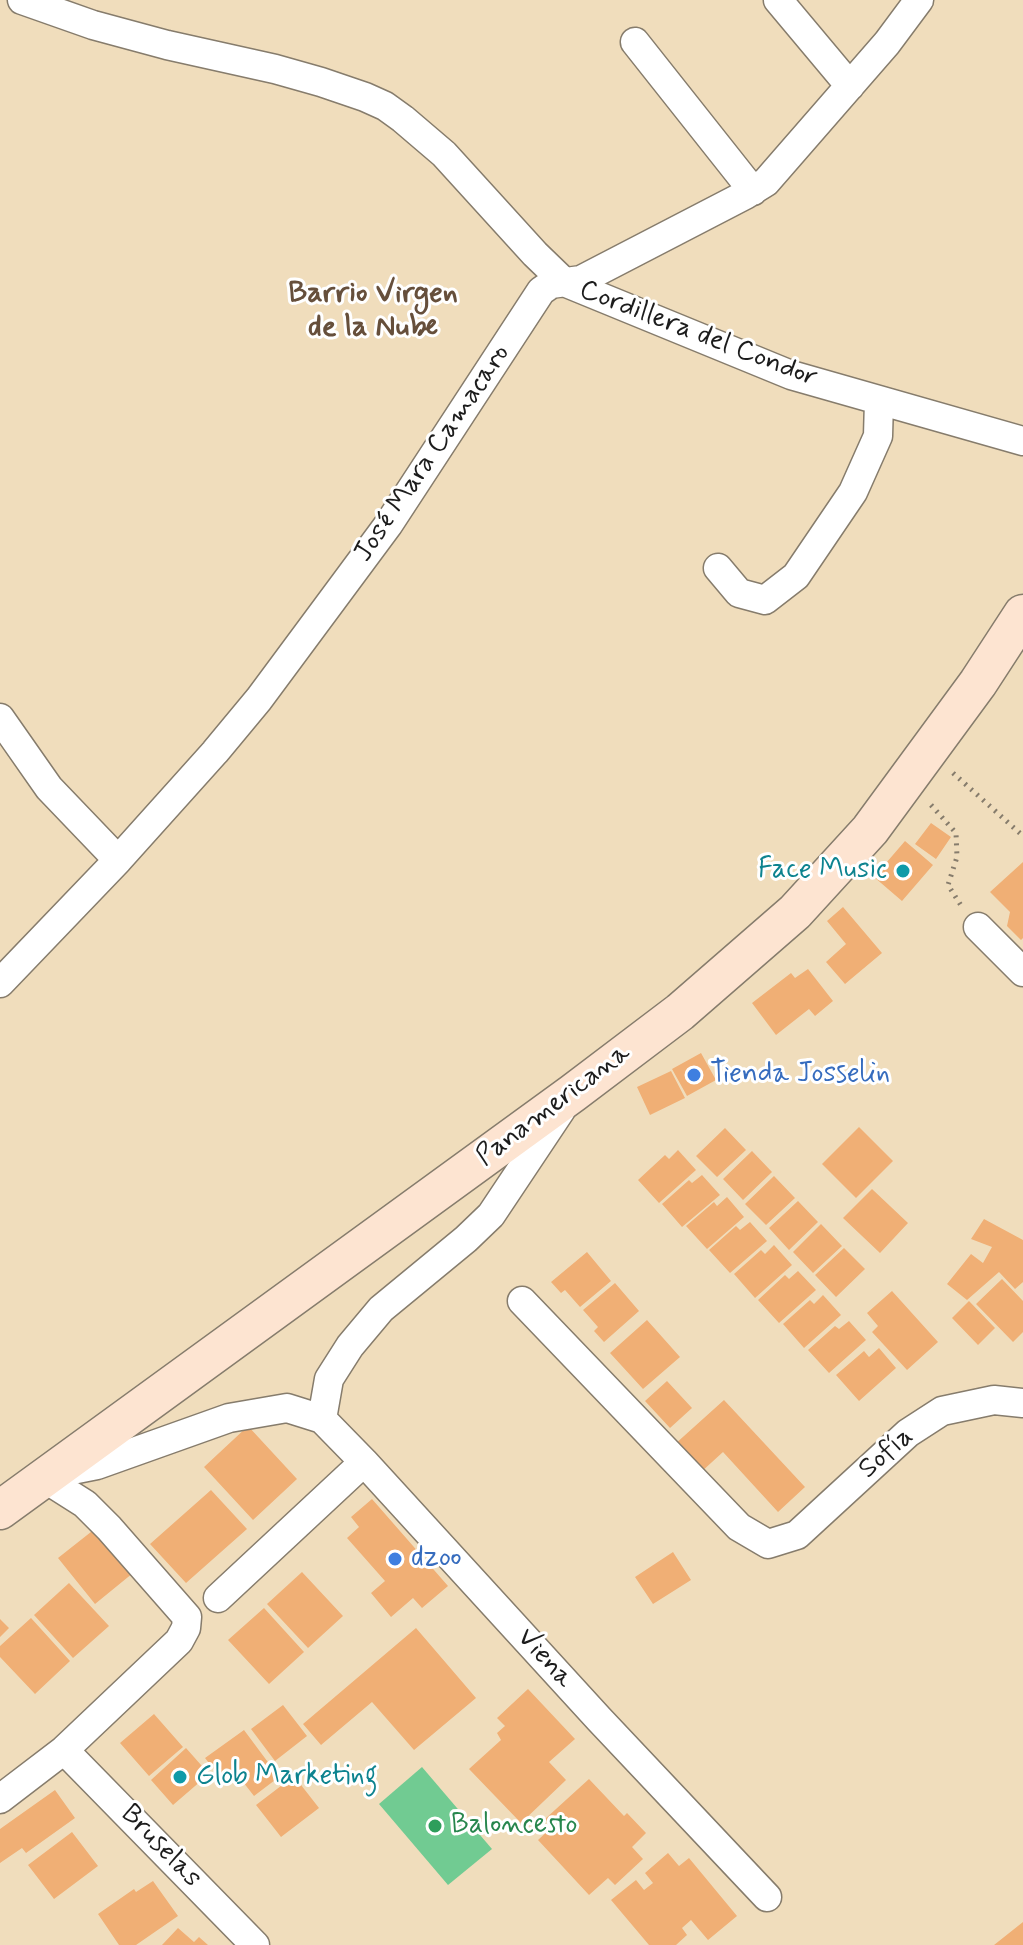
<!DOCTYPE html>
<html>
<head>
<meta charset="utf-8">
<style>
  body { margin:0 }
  canvas { display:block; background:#f0ddbc }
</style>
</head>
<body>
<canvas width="1023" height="1945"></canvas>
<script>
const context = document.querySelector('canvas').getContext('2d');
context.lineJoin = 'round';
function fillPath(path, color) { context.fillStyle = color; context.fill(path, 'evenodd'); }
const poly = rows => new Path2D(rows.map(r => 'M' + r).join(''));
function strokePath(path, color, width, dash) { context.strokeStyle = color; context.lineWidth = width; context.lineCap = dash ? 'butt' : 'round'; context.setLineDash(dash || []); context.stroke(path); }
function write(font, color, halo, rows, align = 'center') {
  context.font = font + ' Mynerve,sans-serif'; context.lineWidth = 6; context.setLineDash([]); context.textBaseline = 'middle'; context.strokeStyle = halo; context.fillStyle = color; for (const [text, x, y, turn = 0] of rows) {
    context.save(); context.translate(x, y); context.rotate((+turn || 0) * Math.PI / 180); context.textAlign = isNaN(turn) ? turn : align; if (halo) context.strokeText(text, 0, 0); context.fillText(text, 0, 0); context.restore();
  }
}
const green = poly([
  [422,1767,492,1849,448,1885,379,1804]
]);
const building = poly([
  [931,823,951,837,936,859,915,844],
  [905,841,933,865,902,901,874,877],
  [1023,862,1023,938,1021,940,1007,926,1010,912,990,892],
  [843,907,882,953,845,984,826,962,846,944,827,921],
  [808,969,833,1001,815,1016,809,1009,776,1035,752,1003,791,973,795,978],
  [701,1053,716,1080,687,1096,672,1069],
  [671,1071,685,1098,650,1115,637,1087],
  [859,1127,893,1161,856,1198,822,1164],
  [725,1128,746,1150,717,1177,696,1156],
  [678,1150,696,1170,659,1203,638,1180,665,1155,669,1159],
  [752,1151,772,1172,743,1200,723,1179],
  [702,1175,720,1195,682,1227,662,1204,689,1180,692,1183],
  [774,1176,795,1198,766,1225,745,1204],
  [872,1189,908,1223,880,1253,843,1218],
  [727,1197,744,1217,707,1249,686,1226,714,1202,717,1206],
  [798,1201,818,1222,789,1250,769,1228],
  [984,1219,1023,1240,1023,1282,1015,1289,999,1272,967,1300,947,1284,971,1254,983,1263,992,1247,971,1239],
  [750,1222,767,1241,730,1273,709,1250,736,1226,740,1230],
  [821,1224,842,1246,813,1273,793,1252],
  [774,1245,792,1265,755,1298,734,1274,761,1250,765,1254],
  [844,1248,865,1269,836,1297,815,1275],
  [587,1252,611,1281,580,1307,565,1290,561,1293,551,1282],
  [798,1271,816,1290,779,1323,758,1300,785,1275,789,1279],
  [1002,1279,1023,1301,1023,1332,1013,1342,976,1304],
  [615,1283,639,1311,604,1342,594,1331,598,1327,583,1310],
  [892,1291,938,1342,907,1370,872,1332,878,1326,867,1313],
  [823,1295,841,1315,804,1348,783,1324,810,1300,814,1304],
  [969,1301,995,1328,978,1345,952,1318],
  [647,1320,680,1357,643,1389,610,1353],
  [849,1321,866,1340,829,1373,808,1350,835,1326,839,1329],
  [879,1348,896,1368,859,1401,836,1375,864,1351,869,1357],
  [667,1381,692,1408,670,1428,645,1401],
  [724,1400,805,1487,778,1512,723,1452,700,1473,674,1445],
  [248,1426,297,1479,253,1520,204,1467],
  [211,1490,247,1529,186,1583,150,1544],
  [372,1499,448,1586,422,1608,413,1598,391,1617,371,1593,385,1581,347,1538,359,1527,351,1517],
  [96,1528,133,1573,95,1604,58,1558],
  [673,1552,691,1580,653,1604,635,1577],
  [302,1572,343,1616,308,1648,267,1604],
  [69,1583,109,1626,73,1658,34,1615],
  [264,1608,304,1652,269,1684,228,1640],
  [31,1618,70,1661,35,1694,0,1657,0,1646],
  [0,1619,9,1628,0,1637],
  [416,1628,476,1698,414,1750,372,1702,321,1745,303,1724],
  [528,1689,575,1739,549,1762,566,1780,521,1823,469,1769,501,1740,497,1733,505,1726,497,1718],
  [283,1705,307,1736,275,1761,251,1729],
  [154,1714,183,1747,149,1776,120,1743],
  [244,1730,279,1777,254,1796,236,1773,224,1782,205,1758],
  [186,1748,209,1774,173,1805,151,1780],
  [294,1776,319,1808,281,1837,256,1805],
  [589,1779,624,1816,627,1813,646,1833,632,1847,643,1859,615,1885,608,1878,589,1895,538,1840,552,1827,545,1819],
  [55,1790,75,1818,26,1853,22,1848,0,1863,0,1829],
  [72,1832,98,1866,54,1899,28,1865],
  [668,1853,679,1866,689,1858,737,1916,708,1940,691,1920,682,1928,687,1935,676,1945,649,1945,611,1900,636,1880,644,1890,653,1883,645,1873],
  [153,1881,178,1916,136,1945,119,1945,98,1914,134,1889,136,1892],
  [1023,1922,1023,1945,994,1945],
  [178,1928,194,1942,199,1937,208,1945,162,1945]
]);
const path = poly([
  [953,773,1023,836],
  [931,805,956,833,957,857,948,885,962,907]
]);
const minor = poly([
  [22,0,93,25,167,45,275,69,321,82,365,97,385,106,403,119,444,154,535,254,564,282,791,375,1023,441],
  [778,0,850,86],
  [635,42,753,191],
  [718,568,739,593,765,600,796,576,853,492,878,436,879,401],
  [0,718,49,788,118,860],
  [978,927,1023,972],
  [0,983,118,860,215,752,259,699,388,525,541,291,551,284,581,280,745,195,766,182,887,43,919,0],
  [522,1301,739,1527,768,1544,797,1535,908,1433,942,1411,994,1400,1023,1403],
  [322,1419,329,1379,350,1346,381,1309,466,1239,491,1215,561,1110],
  [57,1473,97,1465,229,1418,287,1408,322,1419,364,1462,599,1719,767,1897],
  [218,1598,364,1462],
  [64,1750,255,1945],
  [0,1799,64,1750,179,1641,186,1628,187,1617,109,1528,85,1504,44,1478]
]);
const secondary = poly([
  [0,1510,573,1093,680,1012,795,912,870,830,978,683,1023,614]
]);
const markers = [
  [903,871,8,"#0f9aa8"],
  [694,1075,8,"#3f7fe0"],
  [395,1559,8,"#3f7fe0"],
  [180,1777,8,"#0f9aa8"],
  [435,1826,8,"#2e9e5b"]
];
const streetNames = [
  ["Cordillera del Condor",698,335,21],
  ["José Mara Camacaro",433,454,-56],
  ["Panamericana",554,1106,-37],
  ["Sofía",887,1454,-41],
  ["Viena",544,1659,48],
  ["Bruselas",160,1847,46]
];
const cultureNames = [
  ["Face Music",887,871],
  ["Glob Marketing",196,1777,"left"]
];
const shopNames = [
  ["Tienda Josselin",710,1075],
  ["dzoo",411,1559]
];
const leisureNames = [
  ["Baloncesto",451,1826]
];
const neighbourhoodNames = [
  ["Barrio Virgen",373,295],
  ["de la Nube",373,329]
];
fillPath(green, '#71cb92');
fillPath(building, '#f0af75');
strokePath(minor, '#867c6c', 31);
strokePath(secondary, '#867c6c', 41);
strokePath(path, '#867c6c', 5, [2, 6]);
strokePath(minor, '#fff', 28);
strokePath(secondary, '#fde4d1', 38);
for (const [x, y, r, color] of markers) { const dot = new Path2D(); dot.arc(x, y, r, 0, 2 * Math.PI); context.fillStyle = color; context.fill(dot); strokePath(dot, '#fff', 3); }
write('28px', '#1c1c1c', '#fff', streetNames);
write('28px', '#0d838f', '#fff', cultureNames, 'right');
write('28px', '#366cbe', '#fff', shopNames, 'left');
write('28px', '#27864d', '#fff', leisureNames, 'left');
write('bold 30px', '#664f3b', '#fff', neighbourhoodNames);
</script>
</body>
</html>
